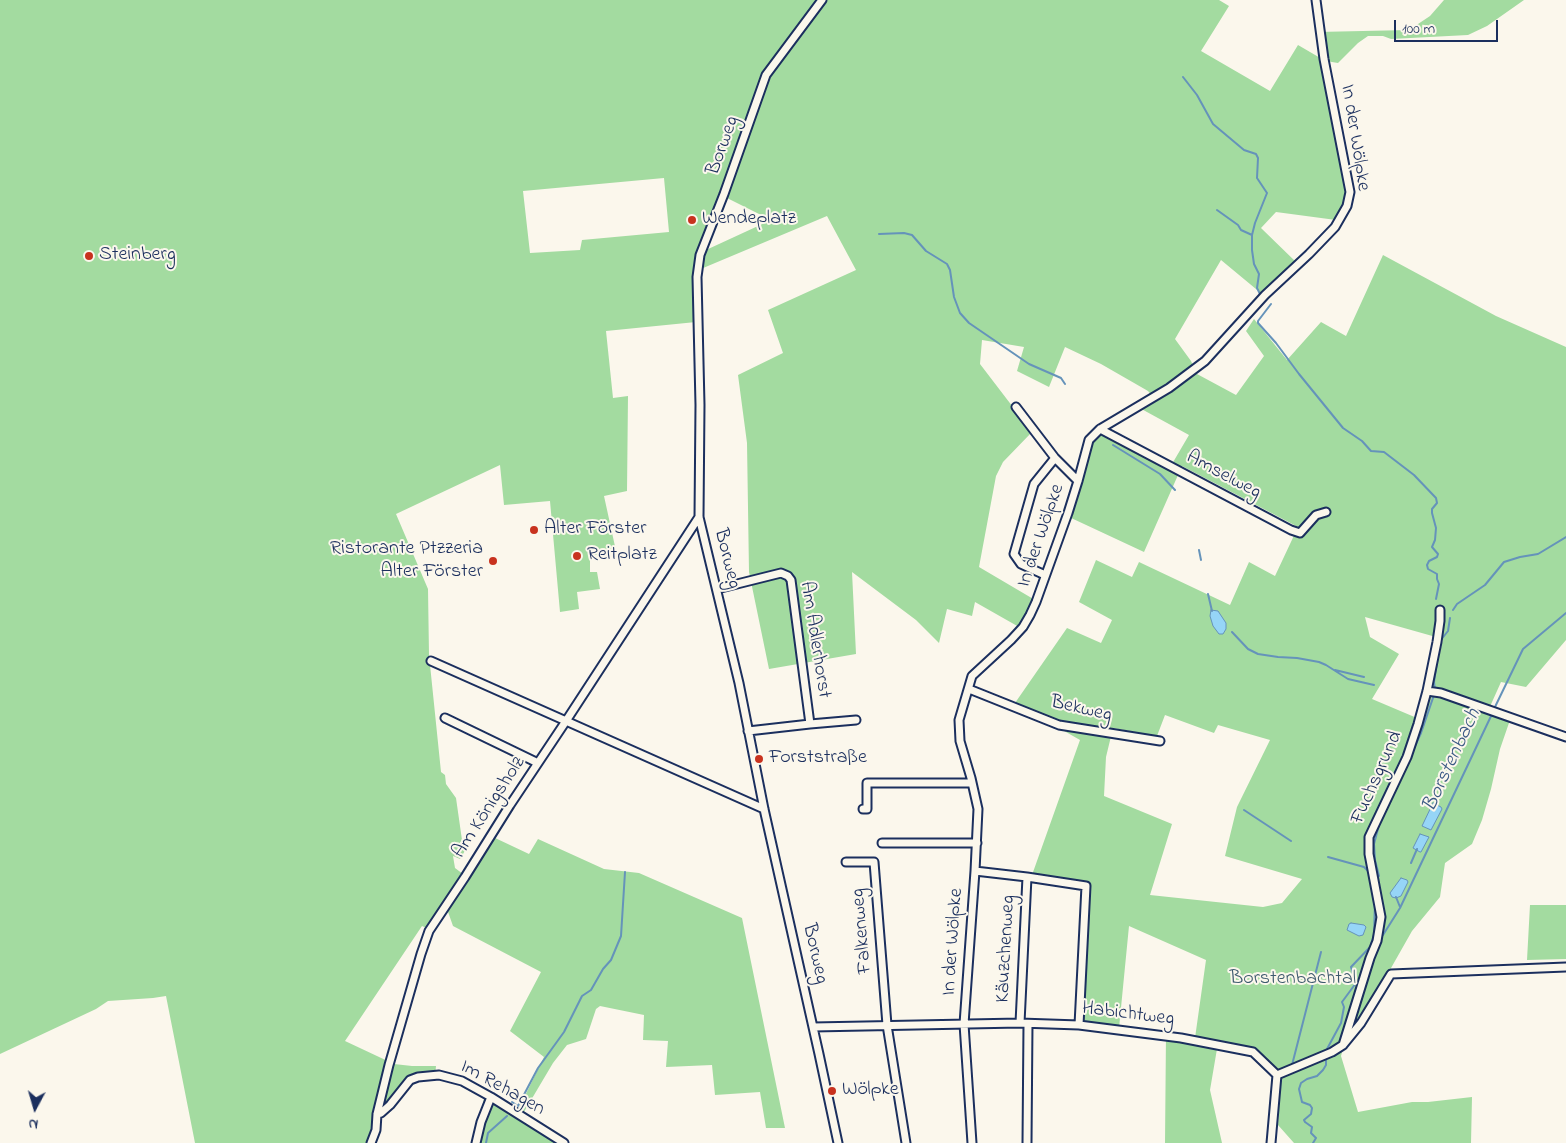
<!DOCTYPE html>
<html>
<head>
<meta charset="utf-8">
<style>
  body { margin:0 }
  #map { position:relative; width:1566px; height:1143px; overflow:hidden; background:#fbf7ec; font-family:"Indie Flower",sans-serif }
  canvas { display:block }
  .north { position:absolute; left:10px; top:1083px; width:50px; height:50px; -webkit-text-stroke:4px #fbf7ec; paint-order:stroke; rotate:186deg; font-size:14px; font-weight:700; line-height:20px; text-align:center; color:#1b2f5e }
  .north::after { content:''; display:block; margin:auto; width:18px; height:22px; background:#1b2f5e; clip-path:polygon(50% 0,100% 100%,50% 72%,0 100%) }
  .scale { position:absolute; left:1394px; top:20px; width:104px; height:22px; box-sizing:border-box; border:2px solid #1b2f5e; border-top:0; padding-left:6px; font-size:15px; line-height:18px; white-space:nowrap; color:#1b2f5e; -webkit-text-stroke:4px #fbf7ec; paint-order:stroke }
</style>
</head>
<body>
<div id="map">
<canvas width="1566" height="1143"></canvas>
<div class="north">N</div>
<div class="scale">100 m</div>
</div>
<script>
const context = document.querySelector('canvas').getContext('2d');
context.lineJoin = 'round';
function fillPath(path, color) { context.fillStyle = color; context.fill(path, 'evenodd'); }
const poly = rows => new Path2D(rows.map(r => 'M' + r).join(''));
function strokePath(path, color, width, dash) { context.strokeStyle = color; context.lineWidth = width; context.lineCap = dash ? 'butt' : 'round'; context.setLineDash(dash || []); context.stroke(path); }
function write(font, color, halo, rows, align = 'center') {
  context.font = font + ' "Indie Flower",sans-serif'; context.lineWidth = 4; context.setLineDash([]); context.textBaseline = 'middle'; context.strokeStyle = halo; context.fillStyle = color; for (const [text, x, y, turn = 0] of rows) {
    context.save(); context.translate(x, y); context.rotate((+turn || 0) * Math.PI / 180); context.textAlign = isNaN(turn) ? turn : align; if (halo) context.strokeText(text, 0, 0); context.fillText(text, 0, 0); context.restore();
  }
}
const green = poly([
  [0,0,1219,0,1229,6,1201,51,1270,91,1298,45,1322,59,1317,32,1409,30,1430,16,1444,0,1524,0,1487,26,1468,35,1391,39,1383,36,1368,36,1358,43,1338,63,1326,61,1353,192,1350,209,1342,223,1336,220,1276,212,1261,228,1297,263,1262,294,1221,260,1175,339,1191,361,1197,374,1236,395,1264,356,1246,331,1254,319,1287,360,1321,322,1346,336,1383,255,1496,316,1566,347,1566,640,1526,687,1501,682,1488,711,1510,720,1500,749,1491,789,1482,820,1472,844,1445,863,1440,897,1412,931,1361,1021,1345,1042,1341,1056,1358,1112,1412,1102,1428,1102,1472,1097,1471,1143,1294,1143,1278,1125,1281,1076,1255,1049,1218,1043,1210,1090,1222,1143,1165,1143,1166,1034,1195,1038,1206,960,1129,926,1119,1028,1082,1023,1088,885,1032,875,1080,740,1015,703,1067,628,1101,643,1112,620,1079,602,1096,560,1132,577,1139,562,1230,605,1249,562,1275,576,1298,527,1182,466,1144,552,1069,517,1099,425,1172,464,1189,435,1136,406,1153,397,1148,391,1101,364,1065,347,1049,387,1017,371,1024,347,982,340,980,364,1032,432,1003,462,996,476,979,567,1035,600,1019,627,975,602,972,616,947,609,939,643,916,620,852,572,856,654,769,669,749,572,747,443,738,375,783,353,768,310,856,270,827,216,696,271,696,322,606,331,613,398,628,396,627,491,604,496,616,551,590,556,590,572,597,572,600,589,577,592,579,609,560,612,550,501,504,505,500,465,396,514,428,589,429,655,441,772,445,775,446,784,456,798,462,840,466,846,466,849,460,859,453,856,455,868,467,877,493,837,529,854,538,839,604,869,639,873,742,918,785,1128,766,1128,760,1092,715,1095,712,1065,666,1067,668,1041,643,1040,644,1015,600,1006,596,1009,586,1039,567,1045,553,1063,521,1117,560,1143,474,1143,485,1094,516,1114,544,1057,510,1031,541,972,453,926,447,909,433,931,422,926,345,1041,394,1064,412,1066,436,1066,435,1076,424,1078,411,1086,379,1121,372,1143,195,1143,166,996,153,998,108,1001,96,1009,0,1054],
  [664,178,669,232,582,240,580,250,530,253,523,191],
  [725,197,771,220,706,250,706,248],
  [1365,617,1443,639,1424,721,1372,699,1399,654,1370,637],
  [1165,715,1214,733,1218,725,1270,740,1237,807,1225,856,1302,879,1282,903,1263,907,1150,895,1172,824,1104,796,1106,757,1113,728,1157,736],
  [1530,905,1566,905,1566,959,1527,960]
]);
const water = poly([
  [1211,610,1218,611,1226,623,1226,629,1223,634,1219,634,1213,626,1210,616,1211,610],
  [1433,803,1441,807,1442,809,1431,830,1422,826,1433,803],
  [1420,834,1429,837,1421,852,1420,852,1413,848,1420,834],
  [1401,878,1407,880,1408,882,1401,896,1396,898,1392,897,1390,893,1401,878],
  [1351,923,1364,925,1366,927,1363,935,1359,936,1347,930,1349,924,1351,923]
]);
const stream = poly([
  [1183,77,1197,95,1213,124,1244,150,1256,154,1258,158,1257,178,1267,193,1255,223,1252,235,1252,250,1254,264,1259,274,1257,288,1260,294],
  [1217,210,1238,225,1241,230,1252,235],
  [879,234,904,233,912,235,926,251,947,264,950,270,954,297,960,313,969,323,1029,364,1061,378,1065,384],
  [1271,304,1258,321,1258,323,1276,343,1299,374,1343,428,1362,441,1371,451,1384,452,1414,475,1436,498,1437,503,1432,509,1432,513,1436,528,1435,540,1432,547,1438,554,1437,557,1429,561,1427,565,1428,569,1437,574,1437,579,1439,584,1436,599],
  [1113,445,1160,474,1175,490],
  [1199,550,1201,560],
  [1208,594,1212,611],
  [1453,610,1457,604,1485,585,1504,562,1520,557,1538,554,1566,537],
  [1232,632,1248,649,1258,654,1278,657,1297,658,1319,662,1326,665,1348,679,1374,685],
  [1440,641,1448,631,1450,618],
  [1335,670,1364,677],
  [1435,690,1434,682,1439,648],
  [1494,709,1523,649,1566,613],
  [1394,792,1421,733,1434,695],
  [1244,810,1291,841],
  [1328,857,1364,867,1369,872],
  [1411,863,1417,849],
  [1379,876,1375,860,1374,844,1380,821],
  [1396,897,1400,907],
  [1383,935,1400,908,1492,714],
  [1371,944,1374,935,1375,902],
  [1327,1049,1341,1023,1344,1007,1342,1002,1356,983,1351,967,1372,945],
  [1292,1065,1321,952],
  [512,1102,518,1106,538,1068,564,1032,582,996,591,990,603,969,611,960,621,936,625,872],
  [486,1143,488,1133,507,1116],
  [1313,1143,1316,1138,1311,1133,1312,1127,1305,1122,1304,1120,1311,1114,1312,1108,1310,1105,1302,1102,1299,1089,1301,1083,1307,1079,1317,1076,1323,1070,1326,1065,1326,1059]
]);
const minor = poly([
  [822,0,766,75,724,194,700,255,697,277,700,405,699,517,739,683,764,809,819,1054,838,1143],
  [1016,407,1055,458,1078,481],
  [1100,429,1291,530,1300,533,1316,515,1326,512],
  [1045,575,1021,564,1014,554,1034,484,1055,458],
  [717,589,781,573,788,576,791,580,810,724,748,731],
  [431,661,764,809],
  [969,689,1059,725,1160,741],
  [1427,691,1441,693,1566,737],
  [445,718,538,763],
  [810,724,856,720],
  [863,809,867,809,867,783,972,783],
  [882,843,977,843],
  [846,862,874,862,887,1025,906,1143],
  [975,871,1027,877,1086,886,1079,1025],
  [1020,1023,1027,877],
  [813,1027,1020,1023,1079,1025,1181,1038,1253,1052,1277,1075],
  [1343,1045,1370,958,1377,941,1381,917,1369,854,1369,837,1407,757,1418,724,1427,691,1437,642,1440,621,1440,610],
  [1277,1075,1332,1052,1343,1045,1361,1023,1391,974,1566,967],
  [377,1114,381,1113,390,1105,410,1080,418,1077,439,1075,462,1081,491,1097,564,1143],
  [371,1143,376,1130,377,1114,389,1065,421,954,429,931,465,877,510,805,566,721,699,517],
  [476,1143,481,1122,491,1097],
  [972,1143,964,1024,975,871,978,809,971,778,960,741,959,720,972,676,1011,640,1023,627,1030,615,1036,602,1068,513,1078,481,1089,440,1100,429,1169,388,1205,361,1265,295,1309,254,1335,227,1347,206,1350,192,1324,59,1316,0],
  [1027,1143,1028,1024],
  [1271,1143,1277,1075]
]);
const markers = [
  [692,220,5,"#c8321e"],
  [89,256,5,"#c8321e"],
  [534,530,5,"#c8321e"],
  [577,556,5,"#c8321e"],
  [493,561,5,"#c8321e"],
  [759,759,5,"#c8321e"],
  [832,1091,5,"#c8321e"]
];
const streetNames = [
  ["In der Wölpke",1354,138,81],
  ["Borweg",724,146,-70],
  ["Amselweg",1223,476,28],
  ["In der Wölpke",1042,536,-71],
  ["Borweg",726,559,76],
  ["Am Adlerhorst",814,640,81],
  ["Bekweg",1081,710,13],
  ["Fuchsgrund",1378,778,-66],
  ["Am Königsholz",490,808,-57],
  ["Falkenweg",863,931,-95],
  ["In der Wölpke",954,942,-86],
  ["Käuzchenweg",1007,949,-87],
  ["Borweg",814,954,77],
  ["Habichtweg",1128,1015,7],
  ["Im Rehagen",502,1089,29]
];
const poiNames = [
  ["Wendeplatz",702,220],
  ["Steinberg",99,256],
  ["Alter Förster",544,530],
  ["Ristorante Ptzzeria",483,550,"right"],
  ["Alter Förster",483,573,"right"],
  ["Reitplatz",587,556],
  ["Forststraße",769,759],
  ["Wölpke",842,1091]
];
const parkNames = [
  ["Borstenbachtal",1293,980]
];
const waterNames = [
  ["Borstenbach",1453,761,-65]
];
fillPath(green, '#a3dba0');
fillPath(water, '#96d5f7');
strokePath(water, '#6593ba', 1);
strokePath(stream, '#6593ba', 2);
strokePath(minor, '#1b2f5e', 11);
strokePath(minor, '#fbf7ec', 7);
for (const [x, y, r, color] of markers) { const dot = new Path2D(); dot.arc(x, y, r, 0, 2 * Math.PI); context.fillStyle = color; context.fill(dot); strokePath(dot, '#fbf7ec', 2); }
write('20px', '#1b2f5e', '#fbf7ec', streetNames);
write('20px', '#1b2f5e', '#fbf7ec', poiNames, 'left');
write('20px', '#3d5a6e', '#fbf7ec', parkNames);
write('italic 21px', '#3a5884', '#fbf7ec', waterNames);
</script>
</body>
</html>
